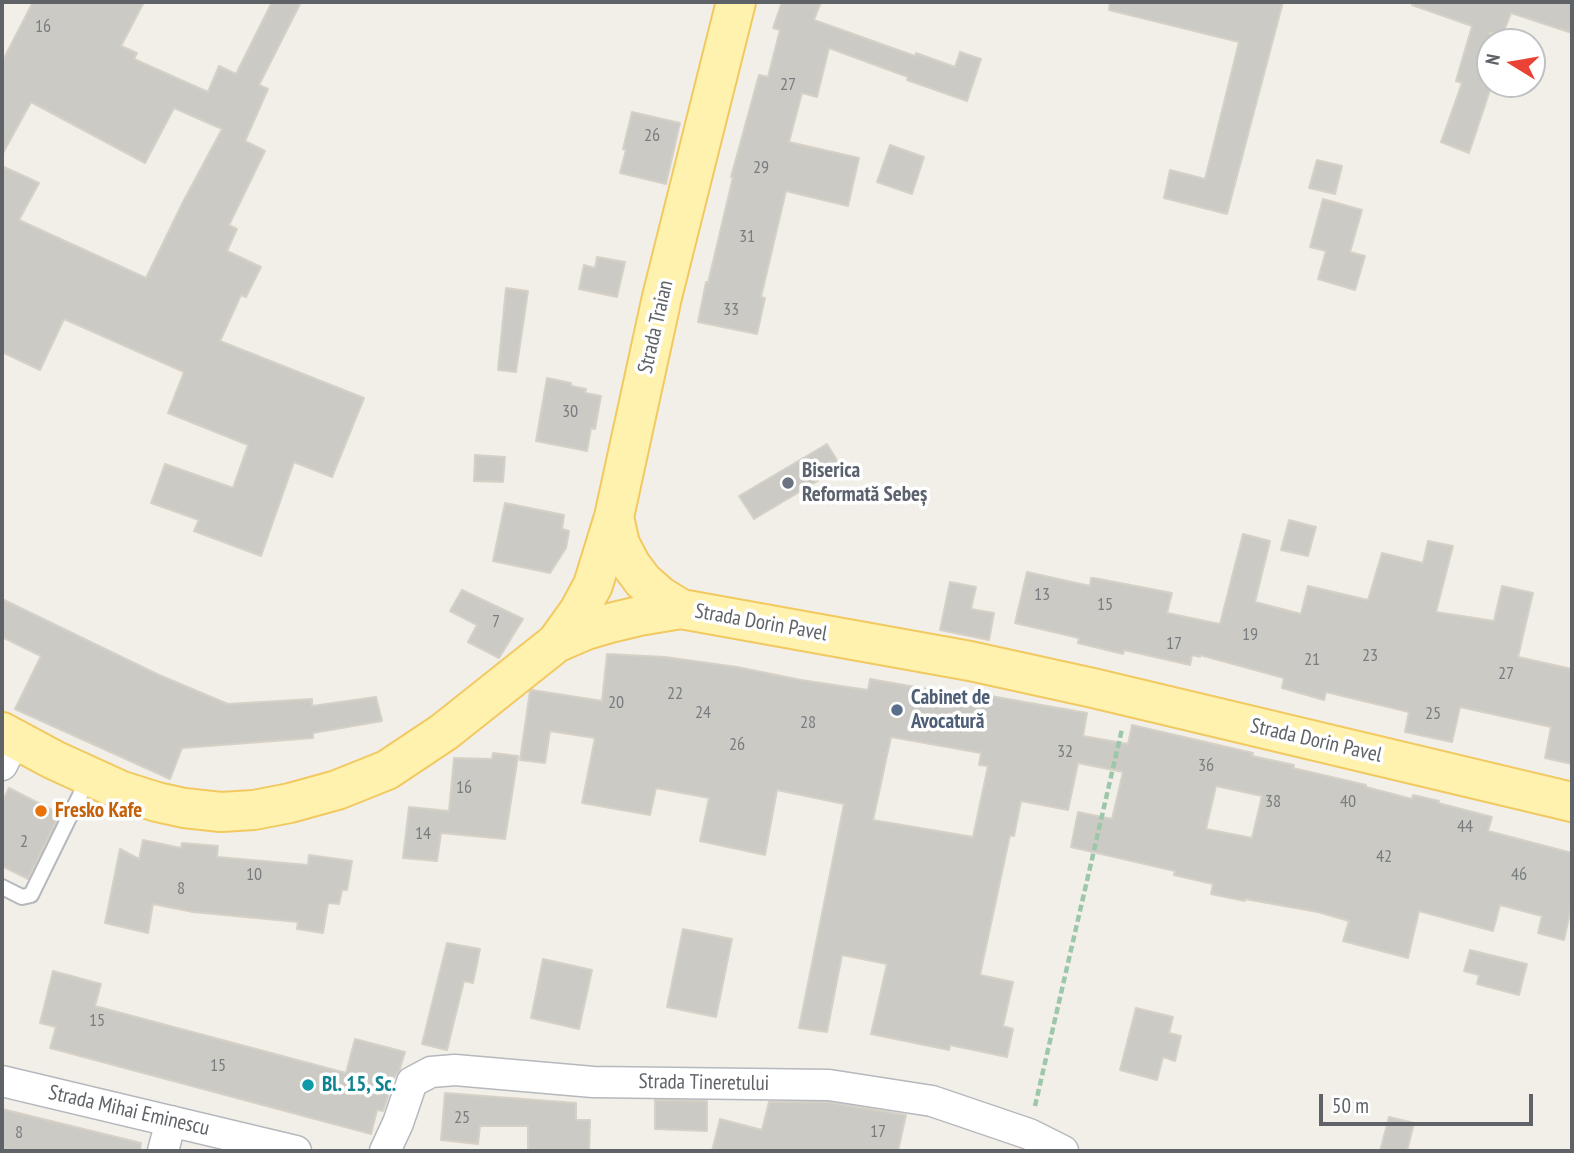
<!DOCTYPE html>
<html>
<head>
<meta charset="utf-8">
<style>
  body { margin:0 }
  #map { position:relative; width:1574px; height:1153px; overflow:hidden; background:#f1efe8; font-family:"PT Sans Narrow",sans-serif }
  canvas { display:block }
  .frame { position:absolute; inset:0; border:4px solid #5f6368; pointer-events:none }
  .north { position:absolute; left:1476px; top:28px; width:70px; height:70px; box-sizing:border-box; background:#fff; border:2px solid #bfc1c3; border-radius:50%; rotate:281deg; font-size:19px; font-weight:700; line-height:28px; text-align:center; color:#5f6368 }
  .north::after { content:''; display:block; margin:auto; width:24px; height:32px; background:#ea4335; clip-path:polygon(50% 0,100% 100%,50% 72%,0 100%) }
  .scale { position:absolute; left:1319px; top:1094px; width:214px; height:32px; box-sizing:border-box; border:4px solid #5f6368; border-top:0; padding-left:9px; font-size:21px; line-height:24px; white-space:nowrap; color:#5f6368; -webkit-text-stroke:5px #fff; paint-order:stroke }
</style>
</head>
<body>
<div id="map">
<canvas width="1574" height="1153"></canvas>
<div class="frame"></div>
<div class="north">N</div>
<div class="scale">50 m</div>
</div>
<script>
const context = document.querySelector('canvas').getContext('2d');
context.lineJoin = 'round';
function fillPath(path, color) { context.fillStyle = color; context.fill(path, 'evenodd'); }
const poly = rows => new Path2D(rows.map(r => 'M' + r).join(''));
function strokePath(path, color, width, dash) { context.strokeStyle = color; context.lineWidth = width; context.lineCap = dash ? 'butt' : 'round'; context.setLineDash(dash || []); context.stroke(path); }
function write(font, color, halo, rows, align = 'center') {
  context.font = font + ' "PT Sans Narrow",sans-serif'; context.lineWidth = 7; context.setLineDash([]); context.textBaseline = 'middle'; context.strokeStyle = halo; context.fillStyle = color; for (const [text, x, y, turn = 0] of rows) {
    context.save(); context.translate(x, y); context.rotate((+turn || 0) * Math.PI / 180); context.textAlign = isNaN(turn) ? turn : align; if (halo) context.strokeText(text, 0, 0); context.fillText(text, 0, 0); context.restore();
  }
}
const building = poly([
  [33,2,144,2,121,46,137,53,134,59,208,92,219,66,236,74,272,2,301,2,259,85,268,89,245,141,265,151,229,225,237,229,227,251,261,267,246,297,241,295,220,341,364,398,332,477,294,462,261,556,194,531,199,520,151,503,165,464,233,488,248,445,168,413,184,372,64,319,40,370,2,352,2,166,39,183,19,220,146,278,183,202,222,129,174,108,145,163,31,102,2,155,2,62,33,2],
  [782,2,821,2,814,20,915,56,916,53,955,67,960,52,981,59,967,101,907,80,908,77,829,48,817,97,802,93,789,142,859,158,848,206,786,191,761,297,765,298,757,334,698,322,706,282,708,283,733,177,731,177,759,75,768,77,780,30,773,28,782,2],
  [1110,2,1283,2,1227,214,1164,198,1170,170,1205,179,1239,42,1109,10,1110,2],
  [1413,2,1572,2,1572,33,1511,13,1502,36,1490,32,1490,69,1484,84,1492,84,1469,153,1441,142,1462,83,1456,81,1472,26,1412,5,1413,2],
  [632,112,680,123,666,184,620,173,626,150,623,149,632,112],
  [890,145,924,157,912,194,877,182,890,145],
  [1317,160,1342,166,1335,194,1309,188,1317,160],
  [1323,199,1362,210,1350,252,1365,256,1355,290,1318,279,1326,251,1310,247,1323,199],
  [597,257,625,262,617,297,579,289,584,265,595,268,597,257],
  [506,288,528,291,516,372,498,370,506,288],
  [547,378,571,383,571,386,586,389,585,393,601,396,595,429,591,428,587,451,536,441,547,378],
  [827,444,841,467,754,519,739,496,827,444],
  [475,455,505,457,503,482,474,481,475,455],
  [505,503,564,515,562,529,569,531,566,548,550,573,493,561,505,503],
  [1289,520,1316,527,1308,556,1281,550,1289,520],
  [1243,534,1270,541,1255,602,1301,614,1308,586,1368,600,1382,553,1423,563,1428,541,1453,546,1436,612,1494,621,1502,586,1533,593,1518,657,1572,669,1572,764,1545,758,1551,727,1460,707,1452,742,1405,732,1409,712,1326,692,1324,700,1282,688,1284,678,1200,655,1200,657,1192,655,1190,665,1124,650,1123,654,1078,643,1079,638,1015,623,1027,572,1090,586,1091,578,1094,578,1172,593,1167,613,1220,624,1243,534],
  [950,582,976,587,971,609,994,613,989,640,940,630,950,582],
  [462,590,523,619,499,658,468,642,477,625,450,611,462,590],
  [2,599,159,675,228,704,312,699,312,706,376,697,382,721,313,733,313,738,182,748,170,779,15,709,41,656,2,637,2,599],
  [607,654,665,657,737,667,801,680,868,690,870,679,984,699,985,695,1087,713,1083,736,1128,744,1132,725,1253,753,1252,756,1294,765,1293,768,1366,785,1366,787,1412,799,1413,795,1439,801,1438,803,1492,817,1488,831,1572,853,1572,904,1564,940,1538,933,1542,916,1500,905,1493,931,1419,911,1408,958,1343,941,1349,921,1318,912,1245,899,1245,901,1211,894,1213,884,1174,875,1175,871,1071,847,1078,812,1112,819,1123,772,1078,763,1068,810,1021,801,1014,836,1010,835,980,975,1013,982,1003,1026,1013,1029,1007,1057,950,1045,949,1050,871,1034,887,964,842,955,827,1032,799,1028,844,804,777,790,765,855,700,841,709,798,656,788,650,815,582,803,595,738,550,731,545,763,520,760,530,691,532,690,602,701,607,654],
  [891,737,981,753,979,765,988,766,973,837,873,820,891,737],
  [1216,786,1262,796,1252,838,1206,829,1216,786],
  [493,753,518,756,505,839,441,833,437,861,403,858,409,807,449,811,454,758,492,759,493,753],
  [9,788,60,814,28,879,2,866,2,802,9,788],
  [143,840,181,848,182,843,218,846,217,857,308,865,309,855,352,861,347,890,342,890,339,904,328,903,323,933,297,929,298,922,193,912,153,904,148,933,105,923,120,849,139,859,143,840],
  [683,929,732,939,716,1017,667,1007,683,929],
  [447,943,480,949,473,983,464,981,447,1050,422,1044,447,943],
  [1470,950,1527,964,1519,995,1477,984,1479,975,1464,971,1470,950],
  [543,959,592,970,579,1029,531,1018,543,959],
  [53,971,101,984,95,1006,346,1073,355,1039,405,1052,399,1072,395,1076,383,1111,377,1110,371,1134,50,1048,56,1027,40,1023,53,971],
  [1136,1008,1173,1017,1169,1033,1181,1036,1175,1061,1163,1057,1157,1080,1120,1070,1136,1008],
  [445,1093,576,1103,576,1120,590,1120,589,1151,528,1151,528,1126,480,1126,478,1144,441,1140,445,1093],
  [655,1100,707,1101,707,1131,655,1129,655,1100],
  [769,1102,828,1102,906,1115,898,1151,712,1151,720,1119,762,1130,769,1102],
  [2,1109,141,1143,140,1151,2,1151,2,1109],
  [1389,1117,1414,1123,1407,1151,1380,1151,1389,1117]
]);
const path = poly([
  [1035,1106,1122,729]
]);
const lane = poly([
  [2,887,22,897,31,895,89,777]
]);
const street = poly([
  [2,765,15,739],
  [2,1081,296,1151],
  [163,1151,171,1121],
  [385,1151,398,1123,412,1082,431,1072,455,1070,593,1082,829,1085,932,1101,1029,1134,1063,1151]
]);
const primary = poly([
  [614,517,620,544,631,565,643,581,660,596,681,609],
  [556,643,579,611,593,585,614,517,662,297,736,2],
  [2,732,54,760,122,791,157,802,184,808,221,812,254,810,290,803,337,790,387,770,444,732,556,643,586,630,610,623,639,616,681,609,970,661,1093,688,1572,802]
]);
const markers = [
  [788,483,7,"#6b7280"],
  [897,710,7,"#5c6f8a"],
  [41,811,7,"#e8710a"],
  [308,1085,7,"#0f9aa8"]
];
const numberNames = [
  ["16",43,27],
  ["27",788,85],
  ["26",652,136],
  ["29",761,168],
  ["31",747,237],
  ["33",731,310],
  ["30",570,412],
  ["13",1042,595],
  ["15",1105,605],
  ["7",496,622],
  ["19",1250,635],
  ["17",1174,644],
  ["23",1370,656],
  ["21",1312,660],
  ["27",1506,674],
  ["22",675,694],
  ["20",616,703],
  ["24",703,713],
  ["25",1433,714],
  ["28",808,723],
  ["26",737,745],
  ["32",1065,752],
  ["36",1206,766],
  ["16",464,788],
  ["38",1273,802],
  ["40",1348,802],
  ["44",1465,827],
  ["14",423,834],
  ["2",24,842],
  ["42",1384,857],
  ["10",254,875],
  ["46",1519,875],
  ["8",181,889],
  ["15",97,1021],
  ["15",218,1066],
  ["25",462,1118],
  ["17",878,1132],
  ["8",19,1133]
];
const streetNames = [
  ["Strada Traian",656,327,-77],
  ["Strada Dorin Pavel",761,623,10],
  ["Strada Dorin Pavel",1316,741,13],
  ["Strada Tineretului",704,1083,1],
  ["Strada Mihai Eminescu",129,1111,13]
];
const worshipNames = [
  ["Biserica",802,471],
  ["Reformată Sebeș",802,495]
];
const serviceNames = [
  ["Cabinet de",911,698],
  ["Avocatură",911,722]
];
const foodNames = [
  ["Fresko Kafe",55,811]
];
const cultureNames = [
  ["Bl. 15, Sc.",322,1085]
];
fillPath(building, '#cccac5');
strokePath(building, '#d6d1c6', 2);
strokePath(lane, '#b5b8bc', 18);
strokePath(street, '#b5b8bc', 33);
strokePath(primary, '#f2c960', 42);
strokePath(path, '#9cc7a9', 4.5, [7, 3.5]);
strokePath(lane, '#fff', 14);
strokePath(street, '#fff', 30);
strokePath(primary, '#fff2af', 38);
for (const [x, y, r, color] of markers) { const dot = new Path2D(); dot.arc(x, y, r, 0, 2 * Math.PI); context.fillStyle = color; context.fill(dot); strokePath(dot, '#fff', 2.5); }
write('18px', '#7a7d7f', null, numberNames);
write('21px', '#5f6368', '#fff', streetNames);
write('bold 21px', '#5b616d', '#fff', worshipNames, 'left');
write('bold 21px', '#4e5e75', '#fff', serviceNames, 'left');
write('bold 21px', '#c56008', '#fff', foodNames, 'left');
write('bold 21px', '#0d838f', '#fff', cultureNames, 'left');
</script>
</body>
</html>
